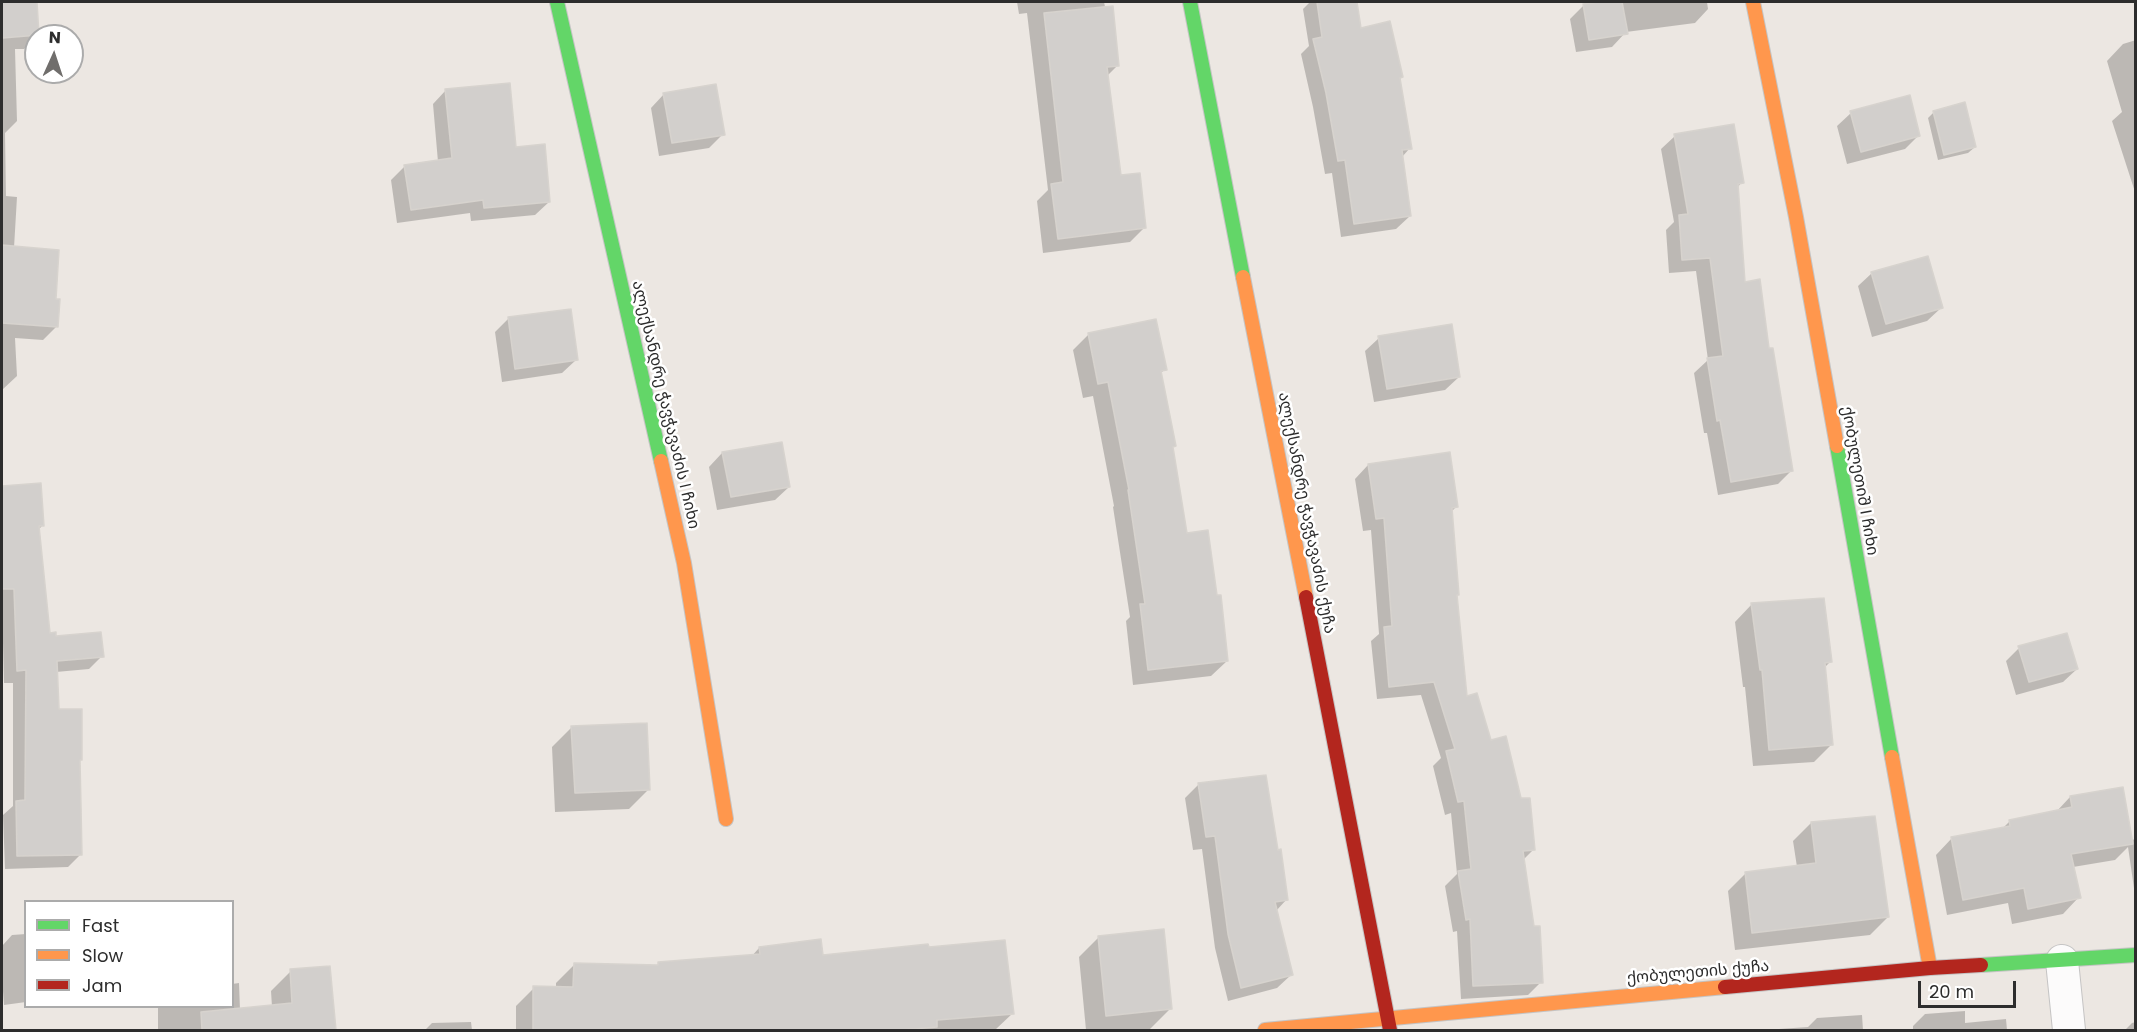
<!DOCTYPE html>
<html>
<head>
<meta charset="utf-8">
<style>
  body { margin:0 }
  #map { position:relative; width:2137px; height:1032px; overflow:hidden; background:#ece7e2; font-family:Poppins,sans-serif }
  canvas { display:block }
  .frame { position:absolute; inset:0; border:3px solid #2d2d2d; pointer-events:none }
  .legend { position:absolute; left:24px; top:900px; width:210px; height:108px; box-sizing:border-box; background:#fff; border:2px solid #ababab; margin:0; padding:8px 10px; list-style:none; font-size:18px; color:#2d2d2d }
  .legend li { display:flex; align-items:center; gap:12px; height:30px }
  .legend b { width:30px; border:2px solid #ababab }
  .north { position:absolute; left:24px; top:24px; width:60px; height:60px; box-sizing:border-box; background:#fff; border:2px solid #ababab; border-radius:50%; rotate:3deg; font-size:16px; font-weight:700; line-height:24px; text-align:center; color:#2d2d2d }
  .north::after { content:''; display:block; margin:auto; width:21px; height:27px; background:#706e6c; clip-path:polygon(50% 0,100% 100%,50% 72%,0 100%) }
  .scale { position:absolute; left:1918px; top:981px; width:98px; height:27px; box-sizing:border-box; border:3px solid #2d2d2d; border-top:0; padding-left:8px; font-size:18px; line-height:21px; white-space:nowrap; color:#2d2d2d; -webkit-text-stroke:4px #fff; paint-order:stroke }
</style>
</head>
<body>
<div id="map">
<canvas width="2137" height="1032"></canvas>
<div class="frame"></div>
<ul class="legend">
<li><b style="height:8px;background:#63d668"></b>Fast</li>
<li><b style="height:8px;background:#ff974d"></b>Slow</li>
<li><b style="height:8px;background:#b3261e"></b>Jam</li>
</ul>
<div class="north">N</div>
<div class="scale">20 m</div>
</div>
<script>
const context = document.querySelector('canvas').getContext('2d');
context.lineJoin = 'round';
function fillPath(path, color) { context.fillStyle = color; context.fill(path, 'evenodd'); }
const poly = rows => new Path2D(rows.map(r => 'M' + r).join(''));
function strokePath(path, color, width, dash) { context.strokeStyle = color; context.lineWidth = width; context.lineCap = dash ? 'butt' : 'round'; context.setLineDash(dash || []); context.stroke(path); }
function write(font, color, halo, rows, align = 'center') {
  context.font = font + ' Poppins,"Noto Sans Georgian",sans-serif'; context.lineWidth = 5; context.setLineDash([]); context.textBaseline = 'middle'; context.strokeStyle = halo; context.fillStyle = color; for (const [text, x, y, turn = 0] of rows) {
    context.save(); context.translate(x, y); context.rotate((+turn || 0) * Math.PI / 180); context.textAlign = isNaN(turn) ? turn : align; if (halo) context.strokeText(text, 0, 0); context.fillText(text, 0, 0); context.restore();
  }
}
const shadow = poly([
  [2,2,36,2,38,35,24,49,15,49,17,121,5,133,6,196,17,197,14,248,55,300,57,326,43,340,15,338,17,376,2,390],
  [1017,2,1104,2,1118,65,1107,76,1120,177,1145,227,1130,242,1043,253,1037,201,1048,190,1027,13,1019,14],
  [1310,2,1355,2,1359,30,1402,77,1399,80,1410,148,1402,157,1410,216,1396,229,1341,237,1332,173,1325,174,1313,107,1301,54,1309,46,1303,9],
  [1608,2,1707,2,1708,9,1695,23,1626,32,1612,47,1576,52,1570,19,1584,5],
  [2136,40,2136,195,2112,121,2122,112,2107,61,2123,44],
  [446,90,515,148,549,202,535,215,471,221,470,213,397,223,391,180,404,167,438,162,433,104],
  [664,94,723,134,709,148,659,156,651,108],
  [1934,112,1975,147,1968,153,1938,160,1928,118],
  [1851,113,1919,135,1905,149,1847,164,1837,126],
  [1675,136,1742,182,1737,188,1744,283,1768,350,1792,470,1778,484,1718,495,1707,433,1704,433,1694,373,1708,360,1696,271,1669,273,1666,230,1674,222,1661,149],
  [1872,273,1941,308,1927,321,1872,337,1858,286],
  [508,319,576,360,562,373,502,382,495,332],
  [1088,335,1165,369,1160,374,1174,446,1171,449,1186,534,1227,661,1211,676,1133,685,1126,621,1130,617,1113,507,1114,506,1093,396,1083,398,1073,350],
  [1379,338,1459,377,1445,390,1374,402,1365,351],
  [722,453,789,487,775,500,717,510,709,467],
  [1368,465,1456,507,1451,512,1457,595,1456,597,1466,698,1490,742,1534,849,1523,860,1541,982,1528,995,1461,999,1457,931,1453,932,1445,886,1457,874,1451,813,1445,815,1433,766,1441,758,1421,695,1377,699,1371,641,1379,634,1371,530,1363,531,1355,479],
  [40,484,43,525,38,530,49,634,102,656,89,669,56,672,57,710,78,761,81,854,68,867,5,869,3,815,13,806,13,683,4,683,2,604,2,487],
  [1752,604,1831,661,1824,668,1831,745,1814,762,1753,766,1745,687,1743,687,1735,622],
  [2019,648,2077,669,2063,682,2016,695,2006,661],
  [572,727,649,789,629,809,555,812,552,747],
  [1198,785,1287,899,1276,911,1291,975,1277,988,1228,1001,1215,948,1202,849,1193,850,1185,798],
  [2070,797,2131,842,2136,837,2136,902,2128,847,2115,860,2073,867,2079,897,2063,914,2012,924,2008,903,1947,915,1936,855,1952,838,2002,829,2010,821,2056,812],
  [1811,823,1888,917,1870,935,1735,950,1728,891,1746,873,1797,867,1793,841],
  [26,934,26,1002,4,1005,2,978,2,946,12,935],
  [1099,937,1170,1009,1150,1029,1086,1030,1079,957],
  [759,948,822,957,927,948,1013,1013,995,1030,516,1030,516,1006,534,988,556,988,556,983,574,965,656,966,659,964,751,957],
  [328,967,334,1030,158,1030,158,1006,232,1006,232,984,239,983,240,1010,272,1007,271,991,291,971],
  [1965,1011,1965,1023,2006,1019,2007,1030,1913,1030,1913,1026,1925,1014],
  [1862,1015,1863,1030,1764,1030,1808,1027,1817,1018],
  [471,1022,472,1030,425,1030,432,1023],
  [2136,1022,2136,1030,2125,1030,2132,1023]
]);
const building = poly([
  [2,2,37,2,39,35,2,38,2,2],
  [1317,2,1357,2,1361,28,1390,21,1403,77,1400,78,1412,149,1402,150,1411,216,1354,224,1345,160,1338,161,1326,93,1313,39,1322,37,1317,2],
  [1599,2,1622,2,1628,34,1589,40,1583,4,1599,2],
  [1113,6,1119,66,1107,67,1121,175,1140,173,1146,228,1058,239,1051,184,1063,182,1044,13,1113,6],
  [510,83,516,147,545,144,550,202,484,208,483,200,411,210,404,165,452,158,445,89,510,83],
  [716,84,725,135,672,143,663,93,716,84],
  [1910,95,1920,136,1861,152,1850,111,1910,95],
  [1965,102,1976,147,1944,155,1933,111,1965,102],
  [1734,124,1744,183,1738,184,1745,282,1760,279,1769,348,1773,348,1793,471,1731,482,1720,420,1717,421,1707,358,1723,356,1710,258,1682,260,1679,215,1688,214,1674,134,1734,124],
  [2,245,59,250,56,299,60,299,58,327,2,323,2,245],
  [1928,256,1943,308,1886,324,1871,272,1928,256],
  [571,309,578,360,515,369,508,317,571,309],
  [1156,319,1167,370,1161,371,1176,446,1173,447,1187,533,1208,530,1217,595,1221,595,1228,661,1148,670,1140,604,1145,604,1128,490,1129,490,1108,382,1098,384,1088,333,1156,319],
  [1452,324,1460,377,1387,389,1378,336,1452,324],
  [782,442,790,487,731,497,722,452,782,442],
  [1450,452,1458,507,1452,508,1459,595,1457,595,1467,696,1477,693,1491,740,1506,736,1521,798,1530,798,1535,850,1523,851,1534,926,1540,926,1543,983,1473,986,1470,919,1466,920,1458,871,1471,869,1464,801,1458,802,1446,751,1455,749,1434,682,1389,687,1384,627,1392,626,1384,518,1376,519,1368,464,1450,452],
  [41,483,44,526,39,526,50,633,56,632,56,636,101,632,104,657,57,661,59,709,82,709,82,760,80,760,82,855,17,856,16,801,25,800,26,670,17,671,14,589,2,589,2,486,41,483],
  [1824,598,1832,662,1825,663,1833,745,1769,750,1762,670,1760,670,1751,603,1824,598],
  [2067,633,2078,669,2029,682,2018,646,2067,633],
  [647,723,650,790,575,793,571,726,647,723],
  [1266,775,1278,850,1281,849,1288,900,1275,902,1293,975,1241,988,1228,934,1215,836,1206,837,1198,783,1266,775],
  [2123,787,2133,844,2071,854,2081,898,2028,909,2024,888,1963,900,1951,837,2010,826,2009,820,2072,807,2070,796,2123,787],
  [1875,816,1889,917,1752,933,1745,872,1816,863,1811,822,1875,816],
  [1164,929,1172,1009,1106,1016,1098,936,1164,929],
  [821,939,823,955,928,944,929,947,1005,940,1014,1014,937,1020,937,1027,902,1030,533,1030,533,986,573,987,574,963,658,965,658,962,760,954,759,947,821,939],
  [330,966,336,1030,202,1030,201,1012,292,1003,290,969,330,966]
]);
const street = poly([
  [2062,961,2069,1030]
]);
const fast = poly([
  [557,2,661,461],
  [1190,2,1243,277],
  [1837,446,1892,757],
  [1981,965,2136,955]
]);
const slow = poly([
  [1753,2,1796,217,1837,446],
  [1243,277,1306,597],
  [661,461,684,563,726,819],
  [1892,757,1930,968],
  [1265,1030,1725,987]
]);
const jam = poly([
  [1306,597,1390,1030],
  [1725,987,1930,968,1981,965]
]);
const streetNames = [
  ["ალექსანდრე ჭავჭავაძის I ჩიხი",665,405,77],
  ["ქობულეთიშ I ჩიხი",1859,481,80],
  ["ალექსანდრე ჭავჭავაძის ქუჩა",1306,513,79],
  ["ქობულეთის ქუჩა",1698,973,-5]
];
fillPath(shadow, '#0003');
fillPath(building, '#d2cfcc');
strokePath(building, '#d7d3ce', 1.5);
strokePath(street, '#c5c4c4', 34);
strokePath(fast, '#c5c4c4', 16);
strokePath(slow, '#c5c4c4', 16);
strokePath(jam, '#c5c4c4', 16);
strokePath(street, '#fcfbfb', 32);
strokePath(fast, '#63d668', 14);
strokePath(slow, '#ff974d', 14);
strokePath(jam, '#b3261e', 14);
write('16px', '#2d2d2d', '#fff', streetNames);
</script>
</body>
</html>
